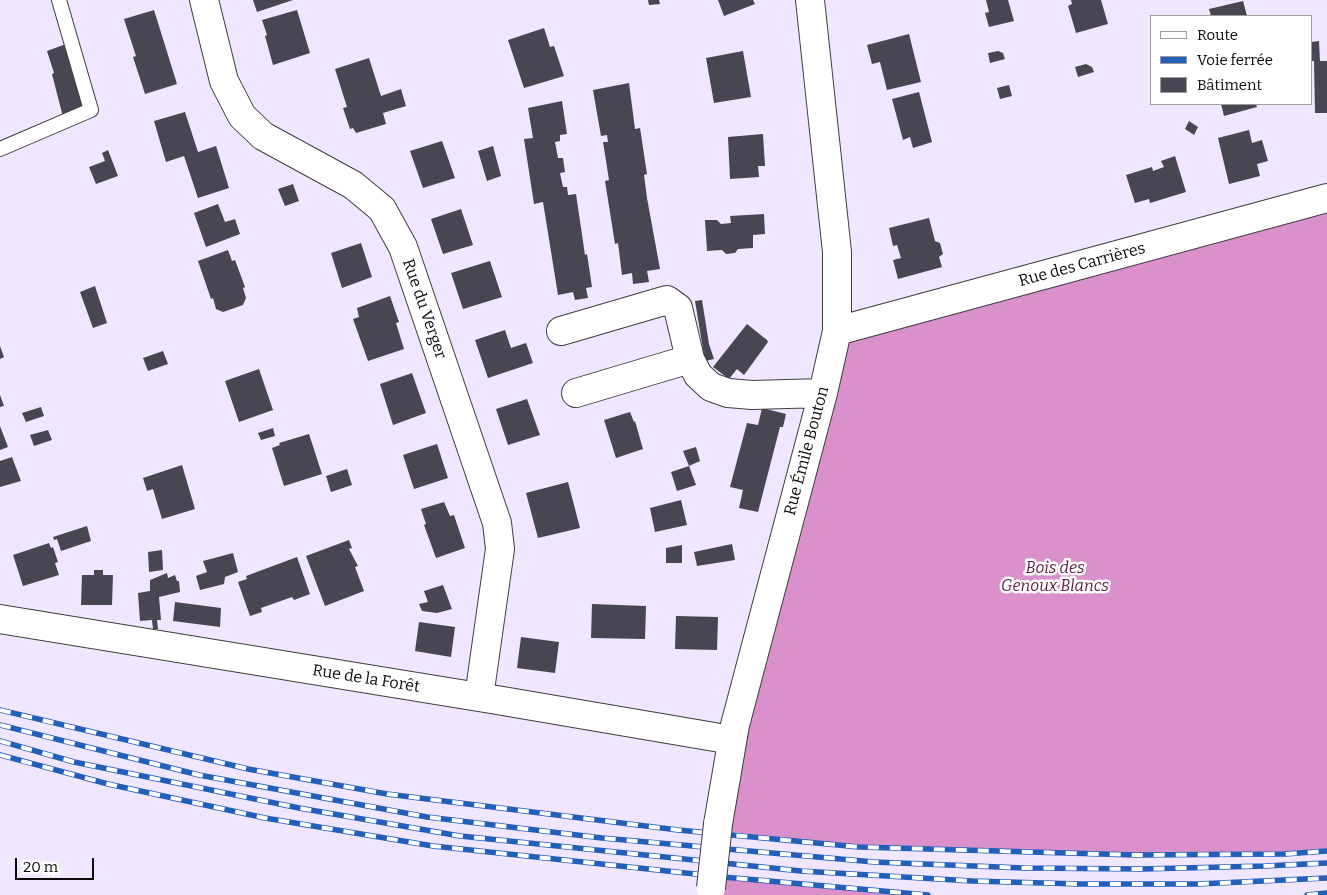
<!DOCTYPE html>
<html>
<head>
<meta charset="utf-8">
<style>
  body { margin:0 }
  #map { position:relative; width:1327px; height:895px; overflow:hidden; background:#f1e6ff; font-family:Bitter,serif }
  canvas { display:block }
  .legend { position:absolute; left:1150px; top:15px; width:162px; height:90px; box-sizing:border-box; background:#fff; border:1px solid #9d9d9d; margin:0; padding:6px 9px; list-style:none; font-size:15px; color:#0a0a0a }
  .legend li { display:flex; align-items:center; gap:10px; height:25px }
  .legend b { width:25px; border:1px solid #9d9d9d }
  .scale { position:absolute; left:15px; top:858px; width:79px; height:22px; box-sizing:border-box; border:2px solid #0a0a0a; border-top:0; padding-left:6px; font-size:15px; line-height:18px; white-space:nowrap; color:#0a0a0a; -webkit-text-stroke:4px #fff; paint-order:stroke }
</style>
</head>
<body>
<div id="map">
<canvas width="1327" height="895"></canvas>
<ul class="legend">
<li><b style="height:6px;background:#fff"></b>Route</li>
<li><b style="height:6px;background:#225fb9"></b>Voie ferrée</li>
<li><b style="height:14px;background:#474652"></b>Bâtiment</li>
</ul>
<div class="scale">20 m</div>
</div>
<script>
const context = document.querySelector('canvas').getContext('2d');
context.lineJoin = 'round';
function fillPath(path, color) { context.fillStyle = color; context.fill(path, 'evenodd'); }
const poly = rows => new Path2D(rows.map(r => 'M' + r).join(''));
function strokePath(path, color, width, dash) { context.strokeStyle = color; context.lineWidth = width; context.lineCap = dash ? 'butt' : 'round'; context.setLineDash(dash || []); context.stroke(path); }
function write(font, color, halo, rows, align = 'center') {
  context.font = font + ' Bitter,serif'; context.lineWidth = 5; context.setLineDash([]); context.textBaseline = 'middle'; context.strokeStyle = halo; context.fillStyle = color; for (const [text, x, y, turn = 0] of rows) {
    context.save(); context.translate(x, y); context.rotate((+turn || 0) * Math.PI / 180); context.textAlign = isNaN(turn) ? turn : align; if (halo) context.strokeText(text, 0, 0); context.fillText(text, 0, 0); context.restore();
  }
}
const forest = poly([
  [1327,204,1327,851,1285,854,1135,855,859,847,723,831,837,331],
  [723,877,929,895,721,895]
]);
const building = poly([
  [253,0,293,0,257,12],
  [648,0,659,0,660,4,649,5],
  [718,0,753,0,755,4,724,16],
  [986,0,1008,0,1014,21,989,27,985,13,989,12],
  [1071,0,1101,0,1108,24,1076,33,1068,6,1072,4],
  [1243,1,1247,16,1211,16,1209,9],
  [154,10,177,84,145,94,133,57,136,56,124,19],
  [297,10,310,53,273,65,265,36,267,35,262,20],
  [544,28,550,47,554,46,564,76,524,88,508,40],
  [909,34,921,82,887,90,880,62,872,64,867,45],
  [1319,41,1320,61,1327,61,1327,113,1315,113,1314,61,1311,61,1311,42],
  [66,44,84,108,63,117,52,74,54,73,47,51],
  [743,51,751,97,714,103,706,58],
  [998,51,1003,53,1005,59,990,63,988,53],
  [369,58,381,96,401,89,406,106,383,113,386,124,356,133,353,128,350,129,343,108,347,107,335,69],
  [1086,64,1092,67,1094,72,1078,77,1075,67],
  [629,83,635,129,640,128,647,174,644,175,647,198,660,269,647,271,649,282,633,284,632,273,622,275,618,243,615,244,605,181,609,180,603,142,608,142,607,135,601,136,593,90],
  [1009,85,1012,96,1000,99,997,88],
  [919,92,932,142,913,148,910,137,903,140,892,99],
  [562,101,567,134,560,135,560,141,555,142,558,158,563,158,565,172,560,173,563,187,567,187,568,195,576,194,585,255,587,254,592,287,586,288,588,298,575,300,573,292,558,295,543,202,534,204,524,139,533,138,528,108],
  [1221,104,1256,104,1257,107,1224,116],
  [185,112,198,152,216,146,229,188,198,198,184,156,166,162,154,121],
  [1189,121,1198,127,1194,135,1185,129],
  [1249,130,1252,143,1262,140,1268,161,1257,164,1260,176,1229,184,1218,138],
  [763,134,765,166,758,166,759,177,730,179,728,137],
  [442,141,455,178,423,188,410,151],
  [493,146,501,176,487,181,478,151],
  [108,150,118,176,96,184,89,167,105,161,102,153],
  [1175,156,1186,192,1150,203,1149,199,1135,203,1126,175,1152,167,1153,171,1164,167,1161,161],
  [293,184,299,201,285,206,278,189],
  [218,204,225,222,235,219,240,234,206,247,194,213],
  [461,209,473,245,443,254,431,219],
  [764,214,765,234,753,235,753,248,738,249,735,253,726,254,722,250,707,251,705,220,717,220,721,224,731,223,730,216],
  [929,218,935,241,940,243,943,254,939,257,942,267,898,279,893,260,901,258,897,245,893,246,889,228],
  [361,243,372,277,342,288,331,253],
  [228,250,232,261,235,260,245,287,243,288,246,298,243,305,223,312,216,309,213,298,211,299,198,261],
  [490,261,502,297,463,309,451,273],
  [95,286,107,323,93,328,80,292],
  [390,296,399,322,396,323,404,349,368,361,353,319,359,317,357,308],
  [702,300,709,344,714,359,705,361,695,301],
  [747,324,767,340,768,342,744,375,737,369,729,379,713,367],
  [505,330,511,348,526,343,533,363,488,378,475,340],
  [0,346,4,357,0,359],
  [163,351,168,364,148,371,143,358],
  [259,369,273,410,239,422,225,381],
  [412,373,426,413,393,425,380,384],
  [0,395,4,406,0,407],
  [527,399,540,435,508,445,496,409],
  [41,407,44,416,26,422,22,413],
  [762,408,786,414,783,427,780,427,758,512,739,508,743,490,730,487,747,423,758,425],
  [630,412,634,422,635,421,643,449,616,458,604,420],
  [0,426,8,447,0,450],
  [273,428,275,436,261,440,258,433],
  [48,430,52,440,34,446,30,435],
  [309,434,322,474,284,486,272,448,280,445,279,443],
  [437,444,448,478,414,489,403,455],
  [696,447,700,461,689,466,683,451],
  [12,457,21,481,0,487,0,461],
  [182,465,195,509,162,519,153,489,147,491,143,478],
  [689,466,696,485,677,491,671,472],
  [347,469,352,485,331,492,326,476],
  [568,482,580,528,538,538,526,493],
  [681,500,687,525,655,532,650,508],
  [444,502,450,516,454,515,465,548,436,558,424,525,426,524,421,509],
  [87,526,91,541,61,551,57,539,54,540,53,537],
  [349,540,352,548,349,549,358,566,355,567,364,591,325,606,306,556],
  [49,543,51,548,53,547,58,562,55,563,59,575,23,586,13,555],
  [732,544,735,560,697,566,694,552],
  [682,545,682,563,666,563,666,548],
  [162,550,163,570,149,572,148,552],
  [233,553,238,572,225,577,224,584,200,590,196,576,207,572,203,561],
  [297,557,310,594,294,600,292,597,261,608,262,612,250,616,238,582,247,579,246,576],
  [94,570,103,570,103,575,113,575,112,605,81,605,82,575,94,575],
  [167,573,168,578,175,575,177,581,179,581,180,592,159,597,161,620,157,620,158,629,153,629,152,620,140,621,138,593,150,591,150,580],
  [443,585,452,609,437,613,422,611,419,604,428,602,424,591],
  [175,602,221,608,220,627,173,621],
  [592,604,646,606,645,639,591,638],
  [676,616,718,617,717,650,675,649],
  [419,622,455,627,451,657,415,651],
  [521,637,559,642,555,673,517,668]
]);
const lane = poly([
  [0,149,91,110,59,0]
]);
const street = poly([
  [204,0,224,81,242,116,263,136,353,185,382,209,403,247,497,523,500,549,479,697],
  [561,331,667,300,678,308,690,359,698,375,711,387,728,393,752,395,823,393],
  [837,331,1327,198],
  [576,393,690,359],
  [0,619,491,699,732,740],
  [718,824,735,725,823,393,837,331,837,252,810,0]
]);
const rail = poly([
  [0,710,248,769,387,794,678,830,859,847,1135,855,1285,854,1327,851],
  [0,725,199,775,427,817,602,838,874,862,1024,868,1142,869,1265,866,1327,863],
  [0,741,74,762,299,808,460,836,801,871,972,881,1080,884,1198,884,1327,878],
  [0,755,108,784,265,818,433,846,723,877,928,895],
  [1307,895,1327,893]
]);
const streetBridge = poly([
  [711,888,718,824]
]);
const streetNames = [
  ["Rue des Carrières",1082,265,-15],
  ["Rue du Verger",424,309,71],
  ["Rue Émile Bouton",807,451,-75],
  ["Rue de la Forêt",366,679,9]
];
const parkNames = [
  ["Bois des",1055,569],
  ["Genoux Blancs",1055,587]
];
fillPath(forest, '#d990cb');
fillPath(building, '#474652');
strokePath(lane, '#3d3d3d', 16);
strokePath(street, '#3d3d3d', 30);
strokePath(lane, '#fff', 14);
strokePath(street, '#fff', 28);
strokePath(rail, '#225fb9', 5.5);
strokePath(rail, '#fff', 4, [11]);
strokePath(streetBridge, '#3d3d3d', 30, []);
strokePath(streetBridge, '#fff', 28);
write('16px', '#0a0a0a', '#fff', streetNames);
write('italic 16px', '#601b42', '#fff', parkNames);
</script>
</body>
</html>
